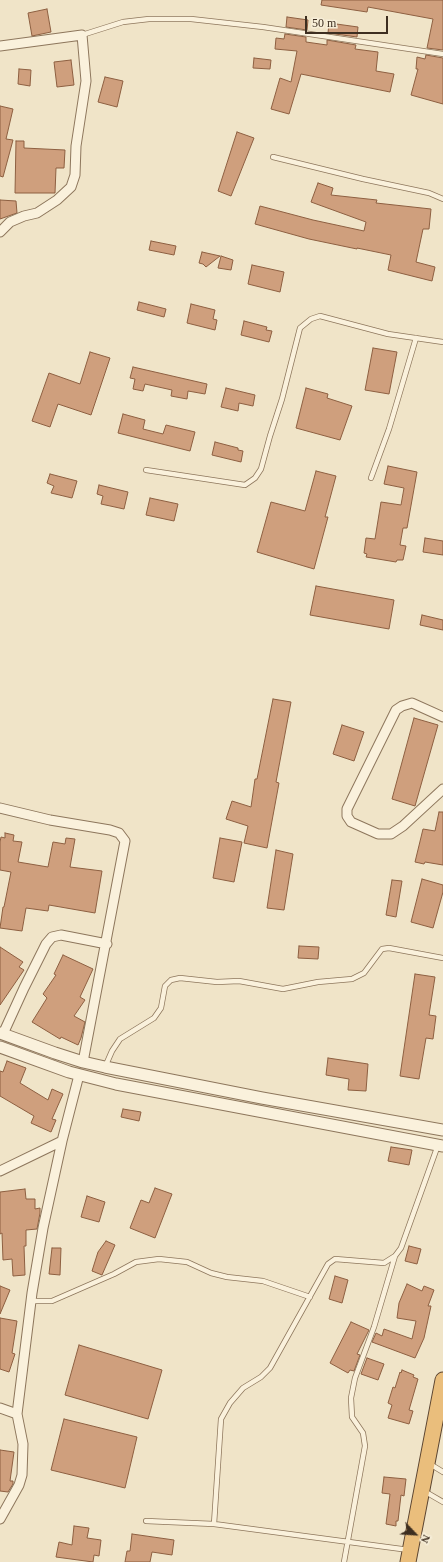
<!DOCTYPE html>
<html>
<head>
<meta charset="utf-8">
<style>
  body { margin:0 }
  #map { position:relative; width:443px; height:1562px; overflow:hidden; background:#f0e4c8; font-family:"Times New Roman",serif }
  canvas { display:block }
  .north { position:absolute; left:395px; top:1514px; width:40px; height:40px; -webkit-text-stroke:3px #f7eed8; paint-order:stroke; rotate:115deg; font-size:11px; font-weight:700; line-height:16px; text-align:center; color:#3d2e20 }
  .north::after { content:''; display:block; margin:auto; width:14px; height:18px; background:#3d2e20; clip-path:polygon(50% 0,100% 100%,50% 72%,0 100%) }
  .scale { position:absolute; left:305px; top:16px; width:83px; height:18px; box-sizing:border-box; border:2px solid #3d2e20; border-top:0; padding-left:5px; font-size:12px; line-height:14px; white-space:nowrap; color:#3d2e20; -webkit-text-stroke:3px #f7eed8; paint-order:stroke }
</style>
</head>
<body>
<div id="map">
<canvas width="443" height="1562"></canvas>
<div class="north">N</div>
<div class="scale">50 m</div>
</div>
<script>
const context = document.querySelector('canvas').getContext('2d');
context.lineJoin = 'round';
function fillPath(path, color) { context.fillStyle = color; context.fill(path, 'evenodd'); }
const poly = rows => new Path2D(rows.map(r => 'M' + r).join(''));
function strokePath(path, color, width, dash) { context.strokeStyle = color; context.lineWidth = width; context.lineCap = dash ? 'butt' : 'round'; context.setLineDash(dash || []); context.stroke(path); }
const building = poly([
  [322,0,443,0,443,50,427,48,433,19,368,7,367,12,321,5,322,0],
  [47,9,51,32,32,36,28,13,47,9],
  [287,17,308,20,307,30,286,27,287,17],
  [329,23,358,27,357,37,328,33,329,23],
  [285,34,306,37,306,42,327,45,327,40,356,45,355,49,378,52,376,71,394,74,390,92,301,74,289,114,271,109,280,78,291,82,297,51,275,49,276,38,284,39,285,34],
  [426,55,443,58,443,104,411,95,418,69,416,69,417,57,425,59,426,55],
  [254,58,271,60,270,69,253,68,254,58],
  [71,60,74,85,57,87,54,62,71,60],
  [19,69,31,70,30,86,18,84,19,69],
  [105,77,123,81,117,107,98,102,105,77],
  [0,106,13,109,6,139,13,140,3,177,0,176,0,106],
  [237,132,254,138,231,196,218,191,237,132],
  [16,141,24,141,24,148,65,150,64,168,56,168,55,193,15,193,16,141],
  [318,183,333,188,331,195,377,200,376,203,431,209,429,229,423,229,416,262,435,267,432,281,388,270,391,255,357,248,357,249,309,239,255,224,260,206,313,220,364,231,366,222,311,202,318,183],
  [0,200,16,201,17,213,0,219,0,200],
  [151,241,176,246,174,255,149,250,151,241],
  [202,252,220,256,206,267,203,264,199,263,202,252],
  [221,256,233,260,231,270,218,268,221,256],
  [252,265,284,272,280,292,248,284,252,265],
  [139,302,166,309,164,317,137,310,139,302],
  [191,304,215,310,213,319,217,320,215,330,187,323,191,304],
  [244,321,267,327,266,330,272,331,269,342,241,335,244,321],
  [373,348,397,352,389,394,365,390,373,348],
  [90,352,110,358,91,415,58,404,50,427,32,421,49,373,80,384,90,352],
  [133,367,207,384,205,394,188,391,187,399,171,396,172,390,145,384,143,391,133,389,135,379,130,378,133,367],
  [226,388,255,395,253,406,239,403,238,411,221,407,226,388],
  [306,388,328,394,327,398,352,406,340,440,296,428,306,388],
  [123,414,145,420,143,429,163,434,166,425,195,432,190,451,118,433,123,414],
  [215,442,238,448,238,450,243,451,241,462,212,455,215,442],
  [388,466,417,472,407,528,403,528,400,545,406,546,403,560,397,560,396,562,366,557,367,554,364,553,366,538,375,539,381,502,401,505,404,488,384,484,388,466],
  [316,471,336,476,325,517,328,517,314,569,257,552,271,502,305,511,316,471],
  [50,474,77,481,72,498,51,493,54,486,47,483,50,474],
  [99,485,128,492,124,509,101,504,103,496,97,494,99,485],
  [150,498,178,504,174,521,146,515,150,498],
  [425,538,443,541,443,555,423,552,425,538],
  [316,586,394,600,389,629,310,615,316,586],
  [422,615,443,620,443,630,420,625,422,615],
  [273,699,291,702,276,782,279,783,267,848,244,843,248,826,226,819,232,801,251,807,255,779,257,779,273,699],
  [414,718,438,725,415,806,392,799,414,718],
  [342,725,364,732,354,761,333,754,342,725],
  [439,812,443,812,443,865,425,862,424,864,415,862,423,829,435,831,439,812],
  [5,833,14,835,13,841,22,842,18,862,48,867,53,842,65,844,66,838,75,839,70,867,102,871,95,913,49,905,48,911,26,908,22,931,0,928,3,907,4,907,11,872,0,870,0,842,1,837,5,838,5,833],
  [220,838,242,842,234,882,213,878,220,838],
  [276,850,293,854,284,910,267,908,276,850],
  [422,879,443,885,443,892,433,928,411,922,422,879],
  [392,880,402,881,396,917,386,915,392,880],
  [299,946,319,947,318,959,298,958,299,946],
  [0,947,23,962,19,967,24,970,0,1005,0,947],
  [63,955,93,969,80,997,85,1000,74,1016,85,1022,81,1038,78,1045,61,1037,60,1039,32,1022,47,998,43,994,56,975,54,974,63,955],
  [415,974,435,977,429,1015,436,1016,433,1039,426,1038,419,1079,400,1076,415,974],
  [328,1058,368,1064,366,1091,348,1090,349,1079,326,1075,328,1058],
  [7,1061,26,1068,20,1083,48,1100,52,1089,63,1094,52,1119,56,1120,51,1132,31,1123,34,1116,0,1096,0,1071,3,1072,7,1061],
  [123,1109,141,1112,139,1121,121,1117,123,1109],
  [391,1147,412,1150,409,1165,388,1161,391,1147],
  [155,1188,172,1194,155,1238,130,1228,141,1200,149,1203,155,1188],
  [25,1189,26,1199,35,1199,35,1209,40,1208,40,1213,37,1229,26,1230,26,1246,24,1246,25,1275,13,1276,12,1259,3,1260,2,1233,0,1234,0,1192,25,1189],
  [87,1196,105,1202,99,1222,81,1217,87,1196],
  [106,1241,115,1245,102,1275,92,1271,98,1252,106,1241],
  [409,1246,421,1249,417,1264,405,1261,409,1246],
  [52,1248,61,1248,60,1275,49,1274,52,1248],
  [335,1276,348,1280,342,1303,329,1299,335,1276],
  [407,1284,422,1291,424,1286,434,1290,428,1306,431,1306,424,1338,415,1358,372,1342,376,1333,382,1336,384,1329,412,1339,416,1321,397,1318,399,1303,407,1284],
  [0,1286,10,1290,0,1314,0,1286],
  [0,1318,17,1321,12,1353,15,1354,9,1372,0,1369,0,1318],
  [351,1322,369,1330,357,1354,360,1355,354,1371,350,1370,348,1373,330,1363,351,1322],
  [79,1345,162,1370,148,1419,65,1395,79,1345],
  [367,1358,384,1364,378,1380,361,1374,367,1358],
  [402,1370,414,1375,413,1377,418,1379,409,1410,413,1411,409,1424,388,1418,392,1405,388,1403,393,1387,395,1388,400,1372,401,1373,402,1370],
  [64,1419,137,1437,125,1488,51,1470,64,1419],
  [0,1450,14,1452,10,1481,13,1481,13,1484,8,1492,0,1491,0,1450],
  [384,1477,406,1479,404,1496,401,1495,398,1521,396,1521,396,1526,386,1524,390,1494,382,1493,384,1477],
  [74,1526,89,1528,87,1538,101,1540,99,1556,94,1555,93,1562,56,1557,59,1542,72,1545,74,1526],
  [132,1534,174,1540,172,1555,152,1552,150,1562,125,1562,127,1551,130,1551,132,1534]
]);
const service = poly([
  [82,35,123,22,149,19,191,19,263,27,443,54],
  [273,157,363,179,429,193,443,199],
  [146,470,245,485,255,478,261,469,270,436,282,399,300,328,311,319,320,316,388,334,443,342],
  [371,478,389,429,416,338],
  [105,1067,112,1051,120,1039,154,1018,161,1008,165,986,171,980,180,978,217,982,239,981,283,989,318,982,352,979,364,973,382,949,389,948,443,958],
  [31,1301,52,1301,114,1274,136,1262,159,1259,187,1262,211,1273,227,1277,263,1281,310,1297],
  [430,1464,443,1472],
  [424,1491,443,1502],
  [146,1521,214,1524,409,1550],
  [214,1524,221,1419,230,1403,243,1388,261,1377,270,1368,328,1264,335,1259,384,1263,395,1256,401,1248,438,1145],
  [344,1562,365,1446,363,1433,352,1417,351,1398,355,1378,374,1327,395,1256]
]);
const minor = poly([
  [0,46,82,35,86,81,76,146,75,175,71,187,57,200,37,213,24,216,10,222,0,232],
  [443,717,412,703,402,706,396,710,347,809,347,816,351,822,378,834,391,834,403,826,443,789],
  [0,808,50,820,110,830,119,833,125,841,83,1062],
  [3,1034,24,988,46,944,52,937,61,935,107,944],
  [0,1171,62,1141],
  [0,1408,17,1414],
  [0,1519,19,1485,22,1475,23,1444,17,1414,32,1293,43,1228,62,1141,79,1075]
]);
const tertiary = poly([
  [0,1033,55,1053,83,1062,105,1067,262,1098,443,1130],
  [0,1047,69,1072,116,1084,443,1146]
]);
const trunk = poly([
  [408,1562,443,1380]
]);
fillPath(building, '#cf9f7d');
strokePath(building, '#8d5f41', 1);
strokePath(service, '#8d765c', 6);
strokePath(minor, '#8d765c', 11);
strokePath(tertiary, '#8d765c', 13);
strokePath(trunk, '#5b4430', 17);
strokePath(service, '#faf1dc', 4.5);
strokePath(minor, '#faf1dc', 9);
strokePath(tertiary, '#faf1dc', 11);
strokePath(trunk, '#eabe7c', 15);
</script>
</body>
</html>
